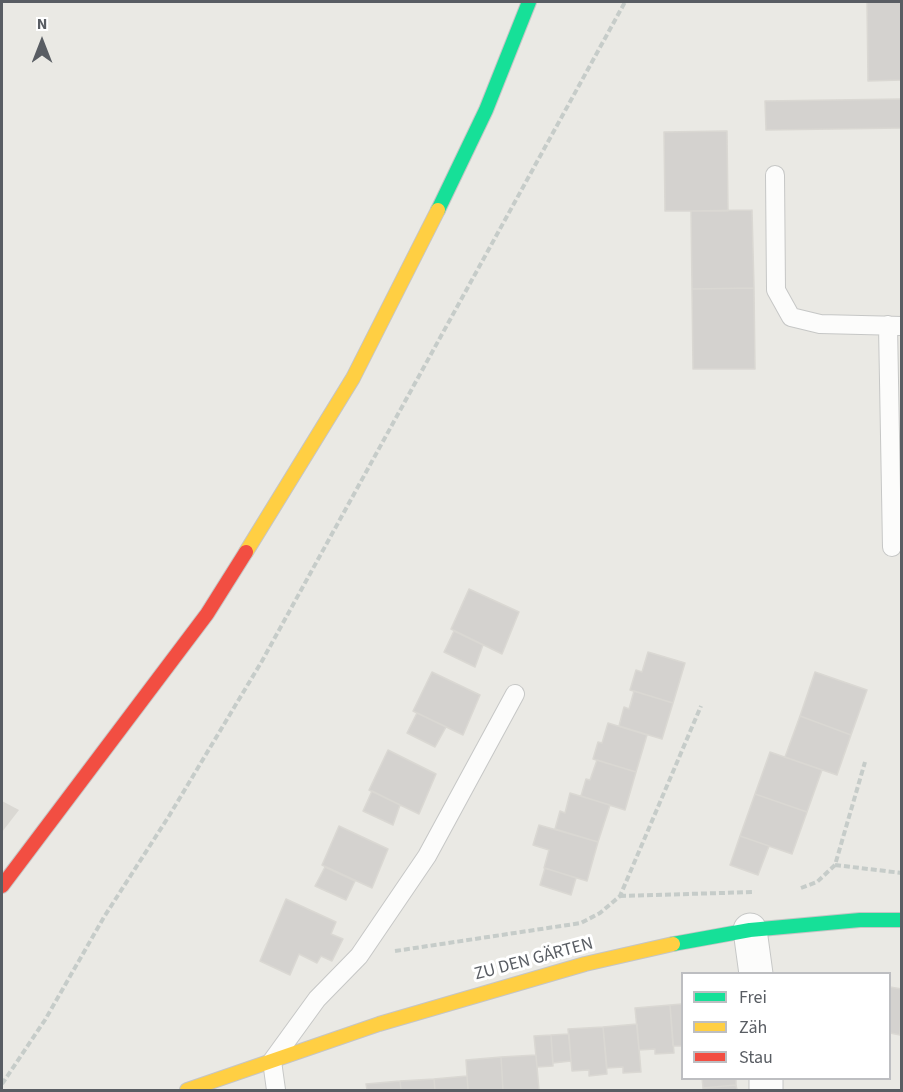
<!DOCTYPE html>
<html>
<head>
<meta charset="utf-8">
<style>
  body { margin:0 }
  #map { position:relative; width:903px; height:1092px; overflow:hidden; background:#eae9e4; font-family:"Source Sans 3",sans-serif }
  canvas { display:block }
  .frame { position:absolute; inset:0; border:3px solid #595d63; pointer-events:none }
  .legend { position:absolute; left:681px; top:972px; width:210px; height:108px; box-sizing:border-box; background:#fff; border:2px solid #bdbec1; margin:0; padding:8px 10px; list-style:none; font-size:18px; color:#595d63 }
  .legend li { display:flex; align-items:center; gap:12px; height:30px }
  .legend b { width:30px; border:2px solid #bdbec1 }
  .north { position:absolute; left:12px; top:12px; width:60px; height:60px; -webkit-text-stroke:4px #fff; paint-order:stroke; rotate:0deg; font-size:16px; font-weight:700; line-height:24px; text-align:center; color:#595d63 }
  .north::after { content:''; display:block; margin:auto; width:21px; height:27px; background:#595d63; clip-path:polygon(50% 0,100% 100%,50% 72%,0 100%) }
</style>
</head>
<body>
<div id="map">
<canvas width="903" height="1092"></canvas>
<div class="frame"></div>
<ul class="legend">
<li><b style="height:8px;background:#16e098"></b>Frei</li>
<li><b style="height:8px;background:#ffcf43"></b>Zäh</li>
<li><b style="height:8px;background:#f24e42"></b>Stau</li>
</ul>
<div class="north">N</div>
</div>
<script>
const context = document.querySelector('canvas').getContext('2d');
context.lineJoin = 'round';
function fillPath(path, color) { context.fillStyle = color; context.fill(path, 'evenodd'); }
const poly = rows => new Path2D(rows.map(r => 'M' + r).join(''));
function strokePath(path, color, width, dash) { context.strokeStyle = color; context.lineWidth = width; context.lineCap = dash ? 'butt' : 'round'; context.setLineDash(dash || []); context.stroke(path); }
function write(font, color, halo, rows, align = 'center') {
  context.font = font + ' "Source Sans 3",sans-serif'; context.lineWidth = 6; context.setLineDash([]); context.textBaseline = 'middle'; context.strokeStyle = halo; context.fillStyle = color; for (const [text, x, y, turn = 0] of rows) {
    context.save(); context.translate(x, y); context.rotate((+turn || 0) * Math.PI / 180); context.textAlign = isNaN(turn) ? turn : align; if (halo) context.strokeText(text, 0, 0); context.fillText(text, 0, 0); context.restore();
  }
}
const industrial = poly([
  [2,801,19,810,2,832]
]);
const building = poly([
  [867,2,902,2,902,80,868,81,867,2],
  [902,99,902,128,766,130,765,101,902,99],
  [727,131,728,211,665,211,664,132,727,131],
  [752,210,754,288,692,289,691,211,752,210],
  [754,288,755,369,693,369,692,289,754,288],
  [469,589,519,612,502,654,451,629,469,589],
  [454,631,483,645,475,667,444,652,454,631],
  [648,652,685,663,673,703,630,690,636,670,642,672,648,652],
  [432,672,480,695,463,735,413,711,432,672],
  [815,672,867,690,851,735,800,716,815,672],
  [634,691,673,703,662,739,619,726,624,707,629,709,634,691],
  [417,713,446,727,435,747,407,733,417,713],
  [800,716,851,735,837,775,785,757,800,716],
  [608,723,647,735,636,772,593,759,598,742,602,743,608,723],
  [388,750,436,774,419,814,369,790,388,750],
  [770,752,822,770,807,812,755,794,770,752],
  [597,760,636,772,625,810,581,796,586,779,590,780,597,760],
  [372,791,400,805,393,825,363,811,372,791],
  [570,793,610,805,598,842,555,829,560,811,565,813,570,793],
  [755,794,807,812,792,854,740,836,755,794],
  [539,825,598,842,587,881,544,868,549,850,533,845,539,825],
  [339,826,388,849,372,888,322,865,339,826],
  [740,836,769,846,758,875,730,865,740,836],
  [325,867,355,881,346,900,315,886,325,867],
  [545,868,576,878,571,895,540,885,545,868],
  [286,899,336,922,331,934,343,939,332,961,321,956,317,963,299,954,290,975,260,961,286,899],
  [890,987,902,989,900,1035,890,1033,890,987],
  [682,1004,682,1046,673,1046,670,1005,682,1004],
  [670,1005,674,1053,655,1054,655,1049,639,1050,635,1008,670,1005],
  [637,1024,641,1072,623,1073,623,1067,607,1068,603,1027,637,1024],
  [603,1027,607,1074,589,1076,589,1070,572,1071,568,1029,603,1027],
  [569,1034,571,1061,553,1063,551,1035,569,1034],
  [551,1035,553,1066,537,1067,534,1036,551,1035],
  [536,1055,539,1090,503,1090,501,1057,536,1055],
  [501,1057,503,1090,468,1090,466,1060,501,1057],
  [467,1076,468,1090,435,1090,434,1079,467,1076],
  [702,1078,736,1078,736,1085,703,1088,702,1078],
  [434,1079,435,1090,401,1090,400,1081,434,1079],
  [400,1081,401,1090,367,1090,366,1084,400,1081],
  [736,1085,737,1090,703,1090,703,1088,736,1085]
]);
const path = poly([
  [835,865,902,873],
  [801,888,817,882,835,865,865,762],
  [620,896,755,892],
  [395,951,581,923,600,913,620,896,701,706],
  [2,1084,45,1020,104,917,169,816,262,661,625,2]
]);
const lane = poly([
  [775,175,776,290,791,317,820,324,902,326],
  [888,325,892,547],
  [276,1090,272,1061,317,999,359,956,427,856,515,694]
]);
const street = poly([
  [750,930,756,974],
  [766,1078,766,1090]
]);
const fast = poly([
  [438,210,486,110,529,2],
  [673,944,750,930,860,920,902,920]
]);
const slow = poly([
  [246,552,353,378,438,210],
  [187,1090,379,1024,585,964,673,944]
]);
const jam = poly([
  [2,886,207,614,246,552]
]);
const streetNames = [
  ["ZU DEN GÄRTEN",534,960,-15]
];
fillPath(industrial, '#dad8d3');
fillPath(building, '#d4d2cf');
strokePath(building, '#dad8d3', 1.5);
strokePath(lane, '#c6c7c6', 20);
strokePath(street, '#c6c7c6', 35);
strokePath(fast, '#c5c5c5', 16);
strokePath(slow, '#c5c5c5', 16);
strokePath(jam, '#c5c5c5', 16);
strokePath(path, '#c6ccc9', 4, [6, 3]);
strokePath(lane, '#fcfcfb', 18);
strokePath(street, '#fcfcfb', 33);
strokePath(fast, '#16e098', 14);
strokePath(slow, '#ffcf43', 14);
strokePath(jam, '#f24e42', 14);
write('18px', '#595d63', '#fff', streetNames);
</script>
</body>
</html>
